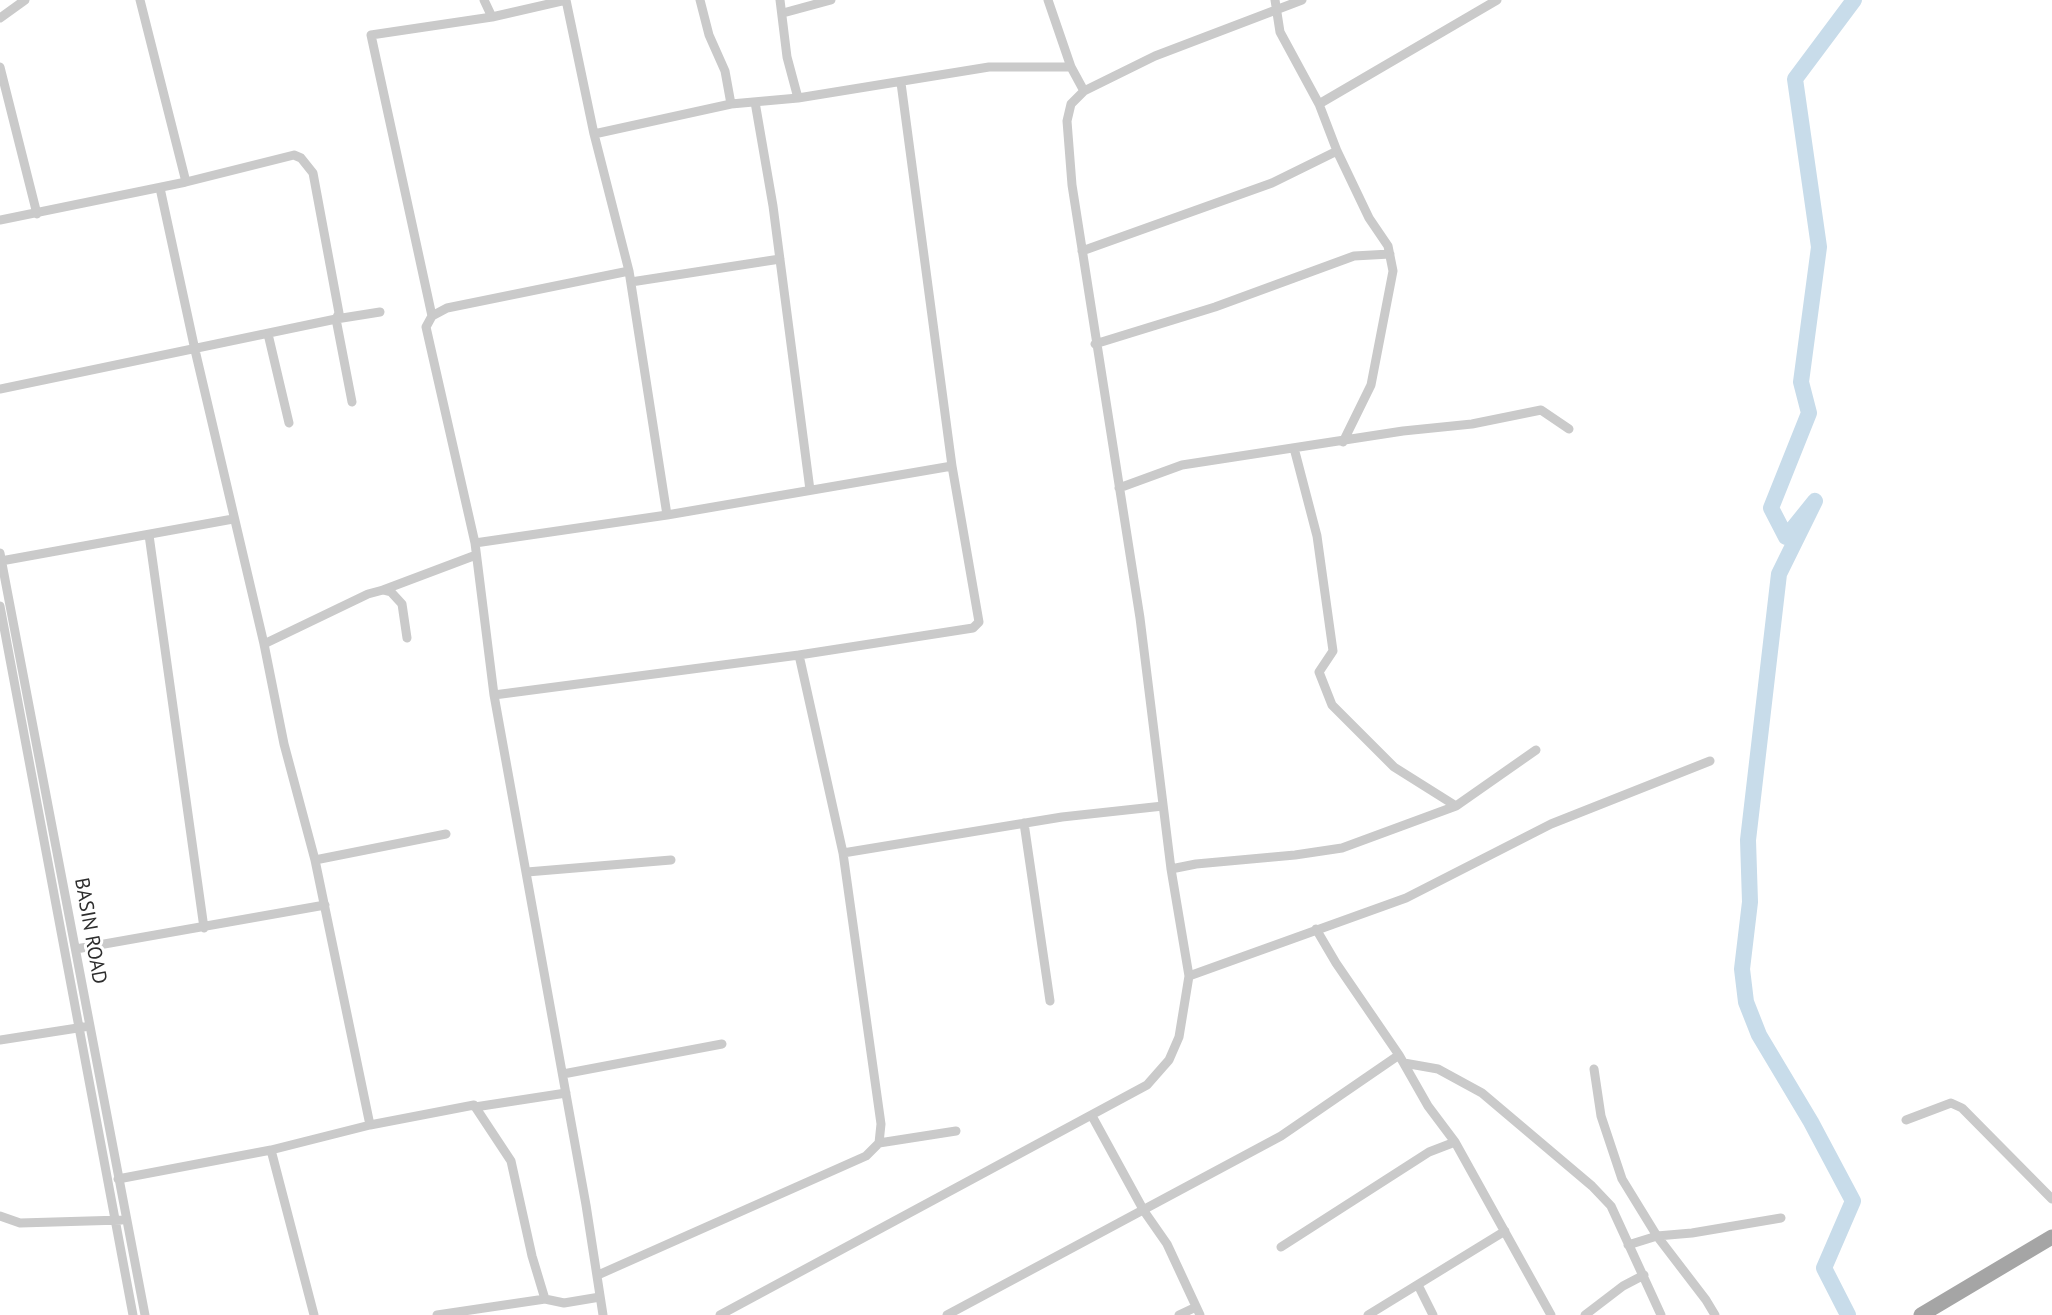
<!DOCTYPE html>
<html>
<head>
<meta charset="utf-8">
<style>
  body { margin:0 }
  canvas { display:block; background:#fff }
</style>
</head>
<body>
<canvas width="2052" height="1315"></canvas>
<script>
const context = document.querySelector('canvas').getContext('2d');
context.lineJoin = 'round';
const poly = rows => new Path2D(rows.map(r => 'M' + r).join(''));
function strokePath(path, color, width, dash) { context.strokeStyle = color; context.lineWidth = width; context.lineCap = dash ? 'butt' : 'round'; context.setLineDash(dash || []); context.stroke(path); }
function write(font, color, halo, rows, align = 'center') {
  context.font = font + ' "PT Sans",sans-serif'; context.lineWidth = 6; context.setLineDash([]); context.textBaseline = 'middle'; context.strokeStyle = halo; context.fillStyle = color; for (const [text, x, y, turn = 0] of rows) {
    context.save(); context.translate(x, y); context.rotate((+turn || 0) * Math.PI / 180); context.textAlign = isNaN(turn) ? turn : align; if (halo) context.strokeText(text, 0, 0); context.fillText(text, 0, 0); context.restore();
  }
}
const river = poly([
  [1848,1315,1824,1268,1853,1201,1811,1122,1759,1035,1746,1002,1742,969,1750,902,1748,840,1779,574,1815,501,1786,537,1771,508,1809,413,1801,382,1819,247,1795,79,1854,0]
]);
const street = poly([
  [140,0,186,182],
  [484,0,492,17,566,0],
  [566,0,594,134,629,271,447,308,432,316,426,327,475,543,494,695,586,1205,603,1315],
  [700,0,709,35,725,71,731,104],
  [780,0,787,57,798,98],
  [1048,0,1071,67,1084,91],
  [1275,0,1280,32,1319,104,1337,151,1369,218,1388,246,1393,271,1371,385,1343,442],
  [783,13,831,0],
  [0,18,25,0],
  [0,67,37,214],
  [755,102,773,206,810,490],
  [1319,104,1497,0],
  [594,134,731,104,798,98,989,67,1071,67],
  [160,188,195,350,264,644,284,744,315,860,370,1125],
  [0,220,186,182,294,155,301,158,313,173,339,313,336,319,352,402],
  [1082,251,1272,183,1337,151],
  [629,271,667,515],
  [631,282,780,259],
  [432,316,371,35,492,17],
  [268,334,289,423],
  [1095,344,1215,307,1354,256,1390,254],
  [0,389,336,319,380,312],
  [1294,448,1317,536,1333,651,1319,672,1332,705,1394,767,1456,806],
  [1119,488,1182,465,1403,431,1472,424,1541,410,1569,429],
  [149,535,204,928],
  [475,543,667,515,952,466],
  [0,553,145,1315],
  [1,561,233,519],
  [383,590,476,555],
  [0,606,133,1315],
  [264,644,368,594,383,590,391,592,402,604,407,638],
  [494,695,799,655,973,628,979,622,952,466,901,83],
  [1024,823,1050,1001],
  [843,853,1062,817,1163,806],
  [315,860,446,834],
  [1171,869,1196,864,1295,855,1342,848,1456,806,1536,750],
  [527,872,671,860],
  [1316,929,1336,963,1399,1055,1428,1106,1455,1142,1551,1315],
  [76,949,325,905],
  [1189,976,1406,898,1551,824,1710,761],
  [0,1040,84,1027],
  [1404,1063,1438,1069,1482,1093,1592,1186,1611,1206,1661,1315],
  [1594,1069,1601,1116,1622,1179,1657,1236,1706,1300,1715,1315],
  [563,1074,722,1044],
  [475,1107,566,1093],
  [1092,1116,1144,1211,1167,1244,1200,1315],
  [1906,1120,1951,1103,1962,1108,2052,1199],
  [879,1143,956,1131],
  [271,1150,314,1315],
  [118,1179,271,1150,370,1125,474,1105,511,1161,532,1256,545,1299],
  [0,1216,20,1223,122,1220],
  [1628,1245,1657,1236,1692,1233,1781,1218],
  [1281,1247,1429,1152,1455,1142],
  [598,1275,866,1156,879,1143,881,1124,843,853,799,655],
  [1418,1285,1433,1315],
  [437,1315,545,1299,564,1303,600,1297],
  [720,1315,1147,1085,1169,1060,1179,1037,1189,976,1171,869,1140,618,1072,185,1067,121,1071,104,1084,91,1155,56,1302,0],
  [947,1315,1281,1136,1399,1055],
  [1179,1315,1196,1307],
  [1368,1315,1505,1231],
  [1585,1315,1623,1286,1644,1275]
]);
const primary = poly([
  [1921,1315,2052,1237]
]);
const streetNames = [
  ["BASIN ROAD",90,931,80]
];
strokePath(river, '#c8dcea', 16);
strokePath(street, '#cacaca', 9);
strokePath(primary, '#a5a5a5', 15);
write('20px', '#2d2d2d', '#fff', streetNames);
</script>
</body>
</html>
